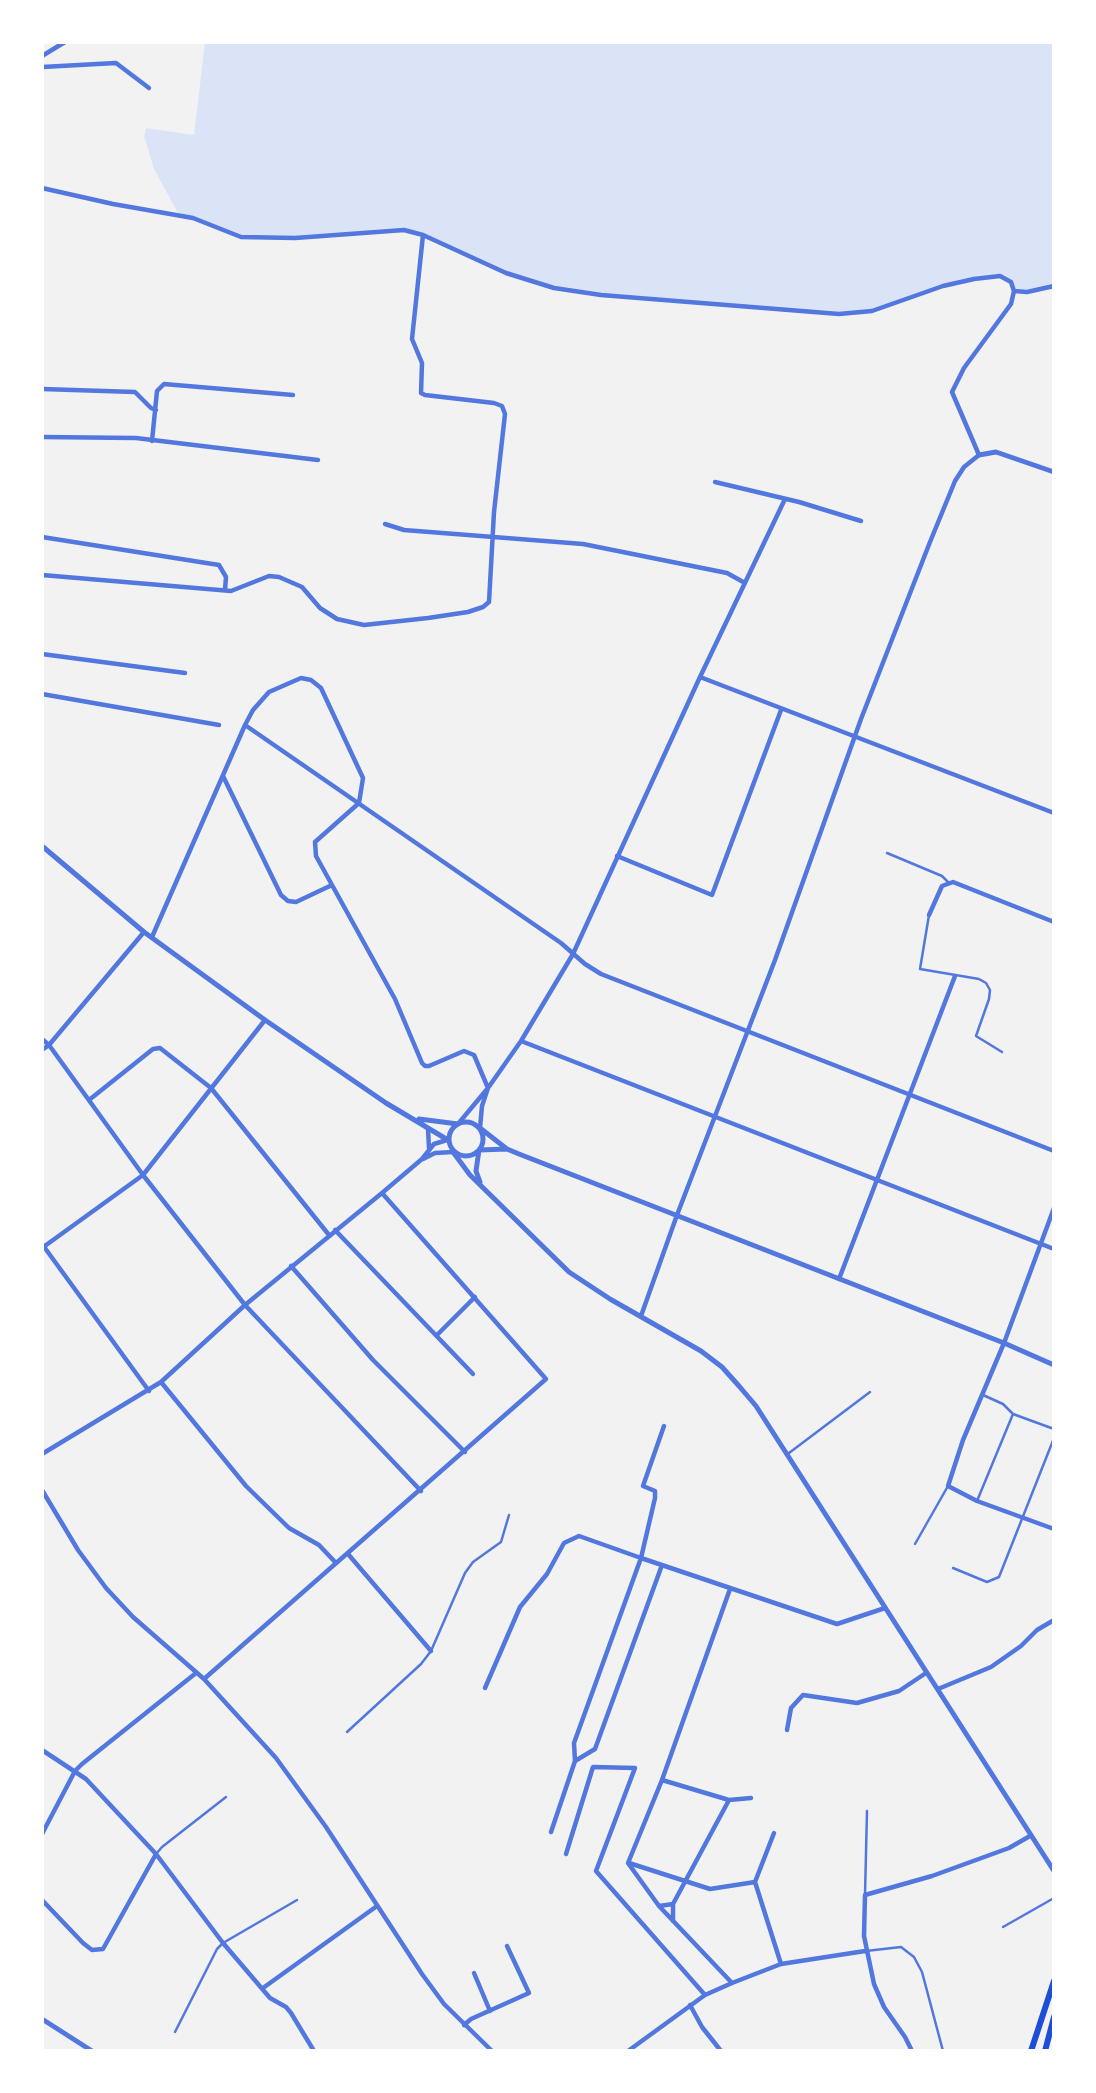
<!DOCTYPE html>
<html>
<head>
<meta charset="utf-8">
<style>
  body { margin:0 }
  #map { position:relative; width:1096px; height:2093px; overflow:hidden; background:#f2f2f2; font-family:"Fira Sans Condensed",sans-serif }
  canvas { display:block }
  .frame { position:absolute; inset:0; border:44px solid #fff; pointer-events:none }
</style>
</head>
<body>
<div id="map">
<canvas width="1096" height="2093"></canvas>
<div class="frame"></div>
</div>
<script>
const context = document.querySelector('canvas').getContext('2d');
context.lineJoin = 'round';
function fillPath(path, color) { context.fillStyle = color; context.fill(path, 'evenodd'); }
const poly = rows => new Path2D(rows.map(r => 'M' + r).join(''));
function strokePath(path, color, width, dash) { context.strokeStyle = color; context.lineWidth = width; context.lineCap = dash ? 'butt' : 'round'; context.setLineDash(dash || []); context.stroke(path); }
const green = poly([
  [205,42,1054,42,1054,286,1014,291,1014,287,1003,277,957,282,888,307,839,314,581,293,506,273,423,235,404,230,328,236,241,237,179,215,154,169,144,136,146,128,194,135]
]);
const service = poly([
  [887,853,942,876,948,882],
  [929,915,920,969,979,979,986,983,990,990,989,999,976,1036,1002,1052],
  [983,1395,1003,1404,1013,1414,1054,1429],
  [789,1453,870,1392],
  [977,1501,1013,1414],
  [915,1544,948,1486],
  [953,1568,987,1582,999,1577,1054,1438],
  [347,1732,421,1664,431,1651,465,1573,473,1562,501,1542,509,1515],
  [156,1854,162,1847,226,1797],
  [865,1895,867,1811],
  [1003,1927,1054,1898],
  [866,1951,901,1947,914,1957,922,1972,943,2051],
  [175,2032,217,1949,223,1943,297,1900]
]);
const minor = poly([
  [42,56,65,42],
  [42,67,116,63,149,88],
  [42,188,113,204,193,218,241,237,295,238,404,230,423,235,506,273,554,288,601,295,839,314,872,311,943,286,974,279,1000,276,1011,282,1014,291,1011,304,964,368,952,392,979,455,964,467,955,481,930,542,861,719,775,960,677,1215,641,1316],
  [1014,291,1027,292,1054,286],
  [42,389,135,392,151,408,156,410],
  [42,437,136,438,318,460],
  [152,441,157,391,164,384,293,395],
  [715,482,799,502,861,521],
  [385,524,404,530,583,544,727,573,745,583],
  [42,537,219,565,226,577,225,590],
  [42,575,231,591,269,576,279,577,302,587,320,608,337,619,364,625,428,618,468,612,483,607,489,602,494,512,505,414,502,406,494,403,425,395,421,393,422,363,412,339,423,235],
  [42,654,185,673],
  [700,677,1054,813],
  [42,694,219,725],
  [245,725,253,710,269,692,301,678,311,680,321,688,363,778,359,803,315,842,316,856,395,999,422,1063,425,1066,429,1066,464,1051,474,1055,488,1088,482,1106,480,1128],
  [223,776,281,895,288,901,296,902,332,885],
  [617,856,712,895,781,710],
  [929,915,942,886,953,882,1054,922],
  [152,937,245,725,561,943,585,964,601,974,1054,1151],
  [42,1039,49,1045,143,1175,245,1305,421,1491],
  [521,1041,1054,1249],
  [42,1050,49,1045,144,932],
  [89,1100,153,1049,160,1048,211,1088,329,1235],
  [458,1124,488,1088,521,1041,573,954,700,677,785,499],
  [428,1129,429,1148],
  [423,1159,435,1153,453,1152],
  [1054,1208,1004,1343,963,1440,948,1486,977,1501,1054,1529],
  [335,1230,473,1374],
  [42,1244,149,1391],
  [42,1248,143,1175,265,1020],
  [291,1266,373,1360,465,1452],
  [839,1279,955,976],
  [438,1334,475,1297],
  [161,1382,246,1486,289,1528,319,1545,336,1563],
  [42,1454,161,1382,245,1305,382,1193,422,1159,434,1144,447,1140],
  [42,1490,78,1550,106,1588,133,1617,204,1679,276,1758,326,1827,422,1974,444,2004,492,2051],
  [348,1554,431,1651],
  [730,1589,662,1780,628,1863,659,1906,732,1983],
  [204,1679,546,1379,382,1193],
  [485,1688,520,1607,547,1574,564,1543,579,1536,641,1558,655,1498,655,1491,643,1486,664,1426],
  [938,1689,991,1667,1021,1646,1037,1630,1054,1620],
  [787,1730,791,1708,803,1695,857,1703,899,1691,926,1673],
  [42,1750,86,1779,156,1854,223,1943,270,1998,286,2007,291,2013,314,2051],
  [575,1761,595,1749,662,1565],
  [662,1780,729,1800,751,1798],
  [551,1832,575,1761,574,1743,641,1558,837,1624,885,1608],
  [774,1833,755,1882,781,1964],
  [42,1834,75,1771,82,1764,196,1673],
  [566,1854,593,1767,635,1768,596,1871,705,1995],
  [629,1863,710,1889,755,1882],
  [42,1900,83,1943,92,1950,103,1949,156,1854],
  [659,1906,673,1904],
  [673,1921,673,1904,729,1800],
  [474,1973,490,2011],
  [263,1988,377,1906],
  [690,2005,702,2027,721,2051],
  [464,2025,471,2019,529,1993,507,1946],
  [628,2051,705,1995,732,1983,781,1964,865,1951],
  [912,2051,905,2037,884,2007,874,1984,864,1936,865,1895,932,1876,1009,1848,1030,1836]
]);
const tertiary = poly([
  [979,455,996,452,1054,472],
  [42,846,144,932,265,1020,386,1103,448,1140],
  [419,1119,458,1124],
  '449 1139a17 17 0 1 1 34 0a17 17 0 1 1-34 0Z',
  [480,1128,507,1149,519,1154,1004,1343,1054,1365],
  [453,1152,470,1175,569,1272,610,1299,701,1351,722,1367,739,1386,756,1406,1054,1871],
  [480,1182,476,1171,479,1150,507,1149],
  [42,2019,92,2051]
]);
const secondary = poly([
  [1031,2051,1054,1981],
  [1045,2051,1054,2017]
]);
fillPath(green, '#dbe4f7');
strokePath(service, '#5277de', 2.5);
strokePath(minor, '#5277de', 4.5);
strokePath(tertiary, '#5277de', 5);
strokePath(secondary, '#1d4ed8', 6);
</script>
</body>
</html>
